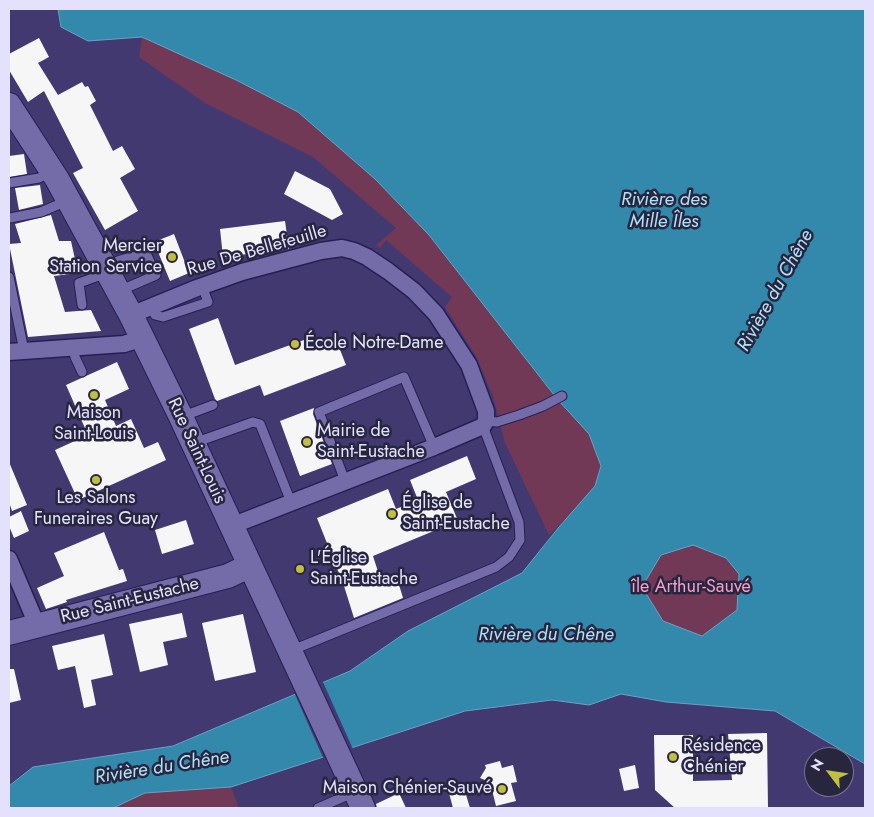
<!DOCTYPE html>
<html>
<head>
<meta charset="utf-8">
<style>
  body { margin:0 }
  #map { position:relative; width:874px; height:817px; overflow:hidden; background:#423971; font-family:Jost,sans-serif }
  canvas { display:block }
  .frame { position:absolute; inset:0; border:10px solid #e3e1fd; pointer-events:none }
  .north { position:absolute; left:804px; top:747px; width:50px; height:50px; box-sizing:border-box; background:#28263f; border:1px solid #73718b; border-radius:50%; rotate:301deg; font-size:14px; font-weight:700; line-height:20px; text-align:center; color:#e3e1fd }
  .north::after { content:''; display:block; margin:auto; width:18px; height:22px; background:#c1be40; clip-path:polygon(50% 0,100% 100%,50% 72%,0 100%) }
</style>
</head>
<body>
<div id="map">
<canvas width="874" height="817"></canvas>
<div class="frame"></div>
<div class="north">N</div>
</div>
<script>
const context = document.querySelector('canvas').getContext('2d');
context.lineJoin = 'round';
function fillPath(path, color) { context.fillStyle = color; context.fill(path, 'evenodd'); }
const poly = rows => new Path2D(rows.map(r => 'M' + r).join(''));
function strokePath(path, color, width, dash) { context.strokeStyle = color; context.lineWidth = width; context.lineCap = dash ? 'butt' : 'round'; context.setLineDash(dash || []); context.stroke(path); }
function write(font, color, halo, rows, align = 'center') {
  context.font = font + ' Jost,sans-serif'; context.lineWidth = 5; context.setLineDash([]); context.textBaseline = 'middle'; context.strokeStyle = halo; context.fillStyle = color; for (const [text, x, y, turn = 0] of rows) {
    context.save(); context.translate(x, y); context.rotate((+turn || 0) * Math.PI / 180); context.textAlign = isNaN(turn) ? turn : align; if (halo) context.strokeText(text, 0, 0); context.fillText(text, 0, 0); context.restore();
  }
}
const green = poly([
  [142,37,230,77,298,112,375,179,429,235,558,400,589,434,601,465,596,486,578,507,549,535,505,443,493,396,477,358,445,307,452,297,386,240,380,248,376,245,396,228,313,157,205,103,139,57],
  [693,544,726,558,739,573,737,610,702,637,663,621,642,587,661,555],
  [231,787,239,808,113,808,145,793]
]);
const water = poly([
  [58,9,865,9,865,764,775,711,666,702,621,694,589,705,552,700,465,711,231,787,145,793,113,808,9,808,9,786,33,767,173,746,350,671,408,631,522,573,559,527,595,486,601,466,589,434,558,400,429,235,375,179,298,112,236,80,142,37,88,41,61,27,58,9],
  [693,545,726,558,739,574,737,610,702,636,663,621,642,587,661,555,693,545]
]);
const pier = poly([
  [322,680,353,749,324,760,294,692]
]);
const building = poly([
  [39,38,49,57,38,63,58,95,82,82,85,87,88,86,96,101,90,105,113,151,122,146,135,169,120,178,138,211,105,230,73,173,83,168,44,91,28,102,9,70,9,54],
  [24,154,27,174,9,177,9,156],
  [295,171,330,189,343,214,332,220,284,194],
  [40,185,43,204,19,210,15,188],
  [51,215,59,241,71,241,78,273,54,276,65,312,91,310,101,331,28,337,9,244,21,243,15,224],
  [285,221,289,249,223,257,220,229],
  [174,234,189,273,170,281,154,242],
  [218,318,235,365,315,336,320,348,337,342,346,365,264,396,260,385,217,401,215,399,189,329],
  [117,362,129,389,105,400,116,426,131,419,144,448,158,442,166,460,78,500,55,450,88,435,66,385],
  [314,408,313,414,332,464,300,476,280,421],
  [467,456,476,479,446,492,458,521,373,556,382,584,397,578,403,598,354,618,344,586,317,518,388,489,396,509,418,500,410,480],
  [9,462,27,505,12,511,9,502],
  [21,511,29,531,14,538,9,526,9,517],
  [186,520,194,544,162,554,155,530],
  [104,532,119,570,123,569,127,581,66,600,67,602,46,609,37,588,64,576,54,553],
  [182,613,187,637,163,642,168,665,140,672,129,624],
  [243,614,256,672,215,681,202,623],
  [104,634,113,675,91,680,96,705,84,708,75,666,58,670,52,646],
  [9,669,14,669,21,700,9,703],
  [767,733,768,808,675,808,655,790,654,735,693,735,693,781,732,780,728,734],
  [500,761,502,768,513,765,517,782,511,783,516,801,496,806,490,782,480,778,486,768,485,765],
  [635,765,639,788,624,791,619,769],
  [464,788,470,808,453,808,449,793],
  [399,793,406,808,377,808,376,804]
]);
const lane = poly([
  [9,183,39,178,52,172],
  [10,218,41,212,69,200],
  [107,267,120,260,146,253,156,275,119,291],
  [9,277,24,351],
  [82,305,79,283,107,273],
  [151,306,155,315,163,317,208,302,202,286],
  [73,347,75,357,82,372],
  [181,417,213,405],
  [486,421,497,422,519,415,543,406,562,396],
  [194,443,253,422,260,424,291,502],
  [345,481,319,412,404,377,434,447],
  [290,651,479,574,496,567,509,557,520,540,519,522,483,426],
  [318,808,355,792]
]);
const street = poly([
  [131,315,197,288,242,272,321,251,342,248,354,251,367,257,388,271,414,291,436,314,469,365,486,411,486,421,483,426,434,447,231,526],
  [9,352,124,344,143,338],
  [9,559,37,625]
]);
const secondary = poly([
  [9,105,57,179,131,315,181,417,363,808],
  [9,633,228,576,249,566]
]);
const markers = [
  [172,257,5,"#c1be40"],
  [295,344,5,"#c1be40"],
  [94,395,5,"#c1be40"],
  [307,442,5,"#c1be40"],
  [96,480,5,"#c1be40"],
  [392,514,5,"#c1be40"],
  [300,569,5,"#c1be40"],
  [673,757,5,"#c1be40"],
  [502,789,5,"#c1be40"]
];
const poiNames = [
  ["Mercier",162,247,"right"],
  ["Station Service",162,268,"right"],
  ["École Notre-Dame",305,344],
  ["Maison",94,414,"center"],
  ["Saint-Louis",94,435,"center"],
  ["Mairie de",317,432],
  ["Saint-Eustache",317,453],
  ["Les Salons",96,499,"center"],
  ["Funeraires Guay",96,520,"center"],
  ["Église de",402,504],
  ["Saint-Eustache",402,525],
  ["L'Église",310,559],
  ["Saint-Eustache",310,580],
  ["Résidence",683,747],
  ["Chénier",683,768],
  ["Maison Chénier-Sauvé",492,789,"right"]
];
const streetNames = [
  ["Rue De Bellefeuille",257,251,-16],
  ["Rue Saint-Louis",196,451,65],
  ["Rue Saint-Eustache",130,601,-14]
];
const parkNames = [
  ["île Arthur-Sauvé",691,588]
];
const waterNames = [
  ["Rivière des",664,200],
  ["Mille Îles",664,222],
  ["Rivière du Chêne",776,291,-61],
  ["Rivière du Chêne",546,635],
  ["Rivière du Chêne",162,768,-9]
];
fillPath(green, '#723957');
fillPath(water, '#3289ab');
strokePath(water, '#67a3c4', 1);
fillPath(pier, '#423971');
fillPath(building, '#f6f6f6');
strokePath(lane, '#291e54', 11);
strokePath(street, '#291e54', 19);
strokePath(secondary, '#291e54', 26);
strokePath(lane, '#736ca9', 9);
strokePath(street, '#736ca9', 16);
strokePath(secondary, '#736ca9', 24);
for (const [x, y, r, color] of markers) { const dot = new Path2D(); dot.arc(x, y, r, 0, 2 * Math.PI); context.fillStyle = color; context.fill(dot); strokePath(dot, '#28263f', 2); }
write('18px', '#e3e1fd', '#28263f', poiNames, 'left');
write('18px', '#e3e1fd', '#28263f', streetNames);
write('18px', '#f89ecc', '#28263f', parkNames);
write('italic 19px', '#aee0f7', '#28263f', waterNames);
</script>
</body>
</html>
